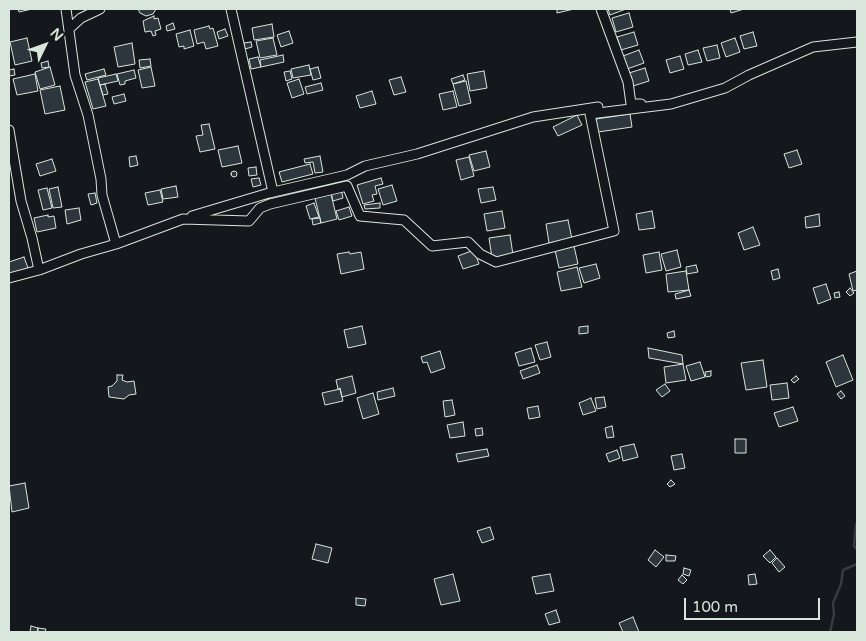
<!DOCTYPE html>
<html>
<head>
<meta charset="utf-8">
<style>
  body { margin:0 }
  #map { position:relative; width:866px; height:641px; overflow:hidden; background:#14181c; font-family:"Varela Round",sans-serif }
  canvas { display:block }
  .frame { position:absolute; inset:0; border:10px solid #d8e6dc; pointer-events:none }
  .north { position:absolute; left:20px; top:20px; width:50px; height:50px; -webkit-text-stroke:4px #14181c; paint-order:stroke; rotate:48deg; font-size:14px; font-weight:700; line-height:20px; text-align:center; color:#d8e6dc }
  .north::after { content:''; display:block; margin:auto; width:18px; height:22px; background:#d8e6dc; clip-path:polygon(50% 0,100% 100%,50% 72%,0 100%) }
  .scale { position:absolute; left:684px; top:598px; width:136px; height:22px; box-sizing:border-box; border:2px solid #d8e6dc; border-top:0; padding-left:6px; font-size:15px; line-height:18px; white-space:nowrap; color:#d8e6dc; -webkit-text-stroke:4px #14181c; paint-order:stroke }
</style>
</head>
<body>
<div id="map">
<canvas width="866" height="641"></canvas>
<div class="frame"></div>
<div class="north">N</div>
<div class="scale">100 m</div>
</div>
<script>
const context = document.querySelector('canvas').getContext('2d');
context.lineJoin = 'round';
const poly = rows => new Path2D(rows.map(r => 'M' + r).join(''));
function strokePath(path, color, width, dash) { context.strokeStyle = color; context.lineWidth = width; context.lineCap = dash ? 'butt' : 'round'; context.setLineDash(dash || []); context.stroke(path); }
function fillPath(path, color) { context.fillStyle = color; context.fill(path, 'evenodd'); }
const stream = poly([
  [857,524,856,524,854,546,857,549],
  [830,632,834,615,833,603,841,584,843,570,857,564]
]);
const building = poly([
  [18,9,32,9,19,12,18,9],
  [138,9,156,9,153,14,146,16,140,13,138,9],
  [557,9,574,9,557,13,557,9],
  [608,9,626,9,610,15,608,9],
  [730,9,744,9,731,13,730,9],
  [629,13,633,27,616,32,612,18,629,13],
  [154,16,154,19,158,18,161,29,155,31,156,35,153,36,151,31,145,32,143,21,154,16],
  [173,23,175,29,167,31,166,26,173,23],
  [272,24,274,37,254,40,252,28,272,24],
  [209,26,210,29,213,28,218,46,206,49,204,42,197,44,194,30,209,26],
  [225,29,228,36,219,39,217,32,225,29],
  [190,30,194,46,184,49,184,46,179,47,176,34,190,30],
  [289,31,293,43,281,47,277,35,289,31],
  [634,32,638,45,621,50,617,37,634,32],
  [753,32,757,46,744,49,740,36,753,32],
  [27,38,32,61,15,65,10,42,27,38],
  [273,38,277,55,260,58,256,41,273,38],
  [735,38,740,52,726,57,721,43,735,38],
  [251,42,252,47,245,49,244,43,251,42],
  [132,43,135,64,118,67,114,47,132,43],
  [717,45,720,58,707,61,703,48,717,45],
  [639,50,644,63,627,69,623,56,639,50],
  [698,50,702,62,688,65,685,54,698,50],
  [283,55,284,62,261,67,260,60,283,55],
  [680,56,684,69,670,73,666,60,680,56],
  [258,57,261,67,251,69,249,59,258,57],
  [150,59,151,66,140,68,139,60,150,59],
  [48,61,49,67,42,68,41,63,48,61],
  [309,65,311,75,293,78,291,69,309,65],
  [50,67,55,85,40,89,35,72,50,67],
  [151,67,155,86,142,88,138,70,151,67],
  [318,67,321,78,313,80,310,69,318,67],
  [645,68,649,81,633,86,629,73,645,68],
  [14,69,15,75,9,76,9,70,14,69],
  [104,69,106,75,87,80,85,74,104,69],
  [134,70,136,78,125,81,125,84,120,85,117,74,134,70],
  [290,71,292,79,286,81,284,72,290,71],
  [484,71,487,88,470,91,467,74,484,71],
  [35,74,38,91,17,95,13,79,35,74],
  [116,74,118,81,100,85,98,78,116,74],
  [463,75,465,80,453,84,451,79,463,75],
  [401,77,406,92,394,95,389,80,401,77],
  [98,79,106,106,93,109,85,82,98,79],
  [299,79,304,94,292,98,287,83,299,79],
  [466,81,471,103,459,106,453,84,466,81],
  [321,83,323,90,307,94,305,87,321,83],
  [105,84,108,94,103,95,100,85,105,84],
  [60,86,65,110,45,114,40,90,60,86],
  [372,91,376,104,360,108,356,96,372,91],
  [453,91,457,107,443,110,439,94,453,91],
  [124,94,126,101,114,104,112,97,124,94],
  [630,114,632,127,598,132,596,119,630,114],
  [577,115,582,125,558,136,553,127,577,115],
  [209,124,215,149,200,152,196,136,203,135,201,125,209,124],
  [238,146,242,163,222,167,218,150,238,146],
  [797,150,802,164,789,168,784,154,797,150],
  [486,151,490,167,474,171,469,155,486,151],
  [136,156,138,165,130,167,129,157,136,156],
  [320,156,323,172,315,173,313,162,305,163,304,159,320,156],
  [469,157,474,176,461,180,456,160,469,157],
  [52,159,56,171,40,176,36,164,52,159],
  [310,164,313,174,282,182,279,172,310,164],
  [256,167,257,175,249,176,248,168,256,167],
  '231 174a3 3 0 1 1 6 0a3 3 0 1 1-6 0Z',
  [259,178,261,185,253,187,251,179,259,178],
  [381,178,383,184,375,186,377,194,372,195,374,201,363,204,357,185,381,178],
  [392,185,397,201,383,205,378,189,392,185],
  [176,186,178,197,163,199,161,189,176,186],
  [58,187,62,207,53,208,49,189,58,187],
  [493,187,496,200,481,203,478,189,493,187],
  [47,188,52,208,43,210,38,190,47,188],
  [341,189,343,198,333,201,331,192,341,189],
  [160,190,163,202,148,205,145,193,160,190],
  [95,193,97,203,91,205,88,194,95,193],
  [331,194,337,219,321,223,315,198,331,194],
  [314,203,319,217,310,219,306,206,314,203],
  [380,203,380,208,365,209,364,205,380,203],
  [349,207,352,216,339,220,336,211,349,207],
  [79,208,81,220,67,224,65,210,79,208],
  [502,211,505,228,487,231,484,214,502,211],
  [652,211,655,228,639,230,636,214,652,211],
  [819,214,820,226,806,228,805,217,819,214],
  [48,215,48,217,54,216,56,228,37,232,34,218,48,215],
  [320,218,321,223,313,225,312,219,320,218],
  [568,220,572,239,549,243,546,224,568,220],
  [753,227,760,245,744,250,738,233,753,227],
  [510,235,513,255,492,258,489,238,510,235],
  [574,246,578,264,559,268,555,250,574,246],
  [474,250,479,264,463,269,458,256,474,250],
  [677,250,681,267,666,271,661,254,677,250],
  [349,252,350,254,361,252,364,269,341,274,337,254,349,252],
  [659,252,662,270,646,273,643,255,659,252],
  [24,257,28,268,9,275,9,262,24,257],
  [596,264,600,278,584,283,579,268,596,264],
  [696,265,698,272,687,274,686,267,696,265],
  [577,267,582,287,561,291,557,272,577,267],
  [778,269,780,278,773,280,771,271,778,269],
  [686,271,689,290,668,292,666,274,686,271],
  [857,271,857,290,853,291,849,274,857,271],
  [826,284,831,299,818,304,813,288,826,284],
  [850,288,854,293,850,296,846,292,850,288],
  [689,290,691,296,676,299,675,294,689,290],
  [839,292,840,297,835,298,834,293,839,292],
  [362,326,366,344,348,348,344,330,362,326],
  [588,326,588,333,579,334,579,327,588,326],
  [674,331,675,337,668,338,667,333,674,331],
  [547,342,551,357,540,360,535,345,547,342],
  [531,348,535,362,519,366,515,353,531,348],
  [648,348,682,355,683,364,649,358,648,348],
  [440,351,445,368,431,373,427,362,423,363,421,357,440,351],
  [843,355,853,380,836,387,826,362,843,355],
  [763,360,767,387,746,390,741,363,763,360],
  [700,362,705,377,691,381,686,366,700,362],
  [683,364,686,380,666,383,664,367,683,364],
  [537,365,540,373,523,379,520,371,537,365],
  [711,371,711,376,706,377,705,372,711,371],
  [117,375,123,375,122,380,127,382,134,381,136,394,129,395,124,399,109,397,108,387,112,386,117,381,117,375],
  [352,376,356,393,342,397,340,388,338,389,336,380,352,376],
  [796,376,799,379,794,383,791,380,796,376],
  [787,383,789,398,772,400,770,385,787,383],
  [665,384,670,391,662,397,656,390,665,384],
  [393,388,395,396,378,400,377,392,393,388],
  [340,389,343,401,325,405,322,393,340,389],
  [841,391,845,396,841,399,837,394,841,391],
  [373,393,379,414,363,419,357,398,373,393],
  [604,397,606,407,597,409,595,398,604,397],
  [591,398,596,411,583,415,579,403,591,398],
  [452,400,455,415,445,417,443,401,452,400],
  [538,406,540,417,529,419,527,408,538,406],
  [793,407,798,421,779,427,774,413,793,407],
  [463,422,465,436,450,438,447,425,463,422],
  [612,426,614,437,607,438,605,428,612,426],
  [482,428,483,435,476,436,475,429,482,428],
  [735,439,746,439,746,453,735,453,735,439],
  [634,444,638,457,623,461,620,447,634,444],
  [487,449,489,456,458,462,456,454,487,449],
  [617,450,620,458,609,462,606,454,617,450],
  [682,454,685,468,674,470,671,456,682,454],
  [671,480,675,484,670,487,667,484,671,480],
  [25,483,29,508,12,512,9,486,25,483],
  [490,527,494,539,482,543,477,531,490,527],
  [316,544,332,548,328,563,312,559,316,544],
  [655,550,664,557,656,567,648,560,655,550],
  [770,550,776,557,770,563,763,556,770,550],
  [666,555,676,556,675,561,666,561,666,555],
  [777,558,785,567,779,572,772,563,777,558],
  [684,568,691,570,689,576,683,574,684,568],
  [453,574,460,601,441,605,434,579,453,574],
  [550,574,554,591,536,594,532,577,550,574],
  [755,574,757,584,749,585,748,575,755,574],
  [682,575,687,580,683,584,678,580,682,575],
  [356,598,366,599,365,606,356,605,356,598],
  [556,610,560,622,549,625,545,614,556,610],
  [633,617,639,632,623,632,619,623,633,617],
  [31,626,38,628,37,632,30,632,31,626],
  [38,628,46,629,45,632,38,632,38,628]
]);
const street = poly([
  [66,9,75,75,88,115,101,179,102,195,116,244],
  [231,9,273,192],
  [601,9,628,82,631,104,641,104],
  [69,29,81,18,100,9],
  [9,130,21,201,32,238,39,270],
  [192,216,269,193,347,175,365,166,417,154,533,117,598,107],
  [9,278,39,270,81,254,116,244,183,219,249,221,260,208,270,204,347,186,360,216,404,220,432,246,468,242,480,254,496,262,614,231,590,114,671,104,725,88,749,75,813,47,857,42]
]);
strokePath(stream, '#363b3e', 2.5);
fillPath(building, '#2c363c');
strokePath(building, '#d8e6dc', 1);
strokePath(street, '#d8e6dc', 11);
strokePath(street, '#14181c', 9);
</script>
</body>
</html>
